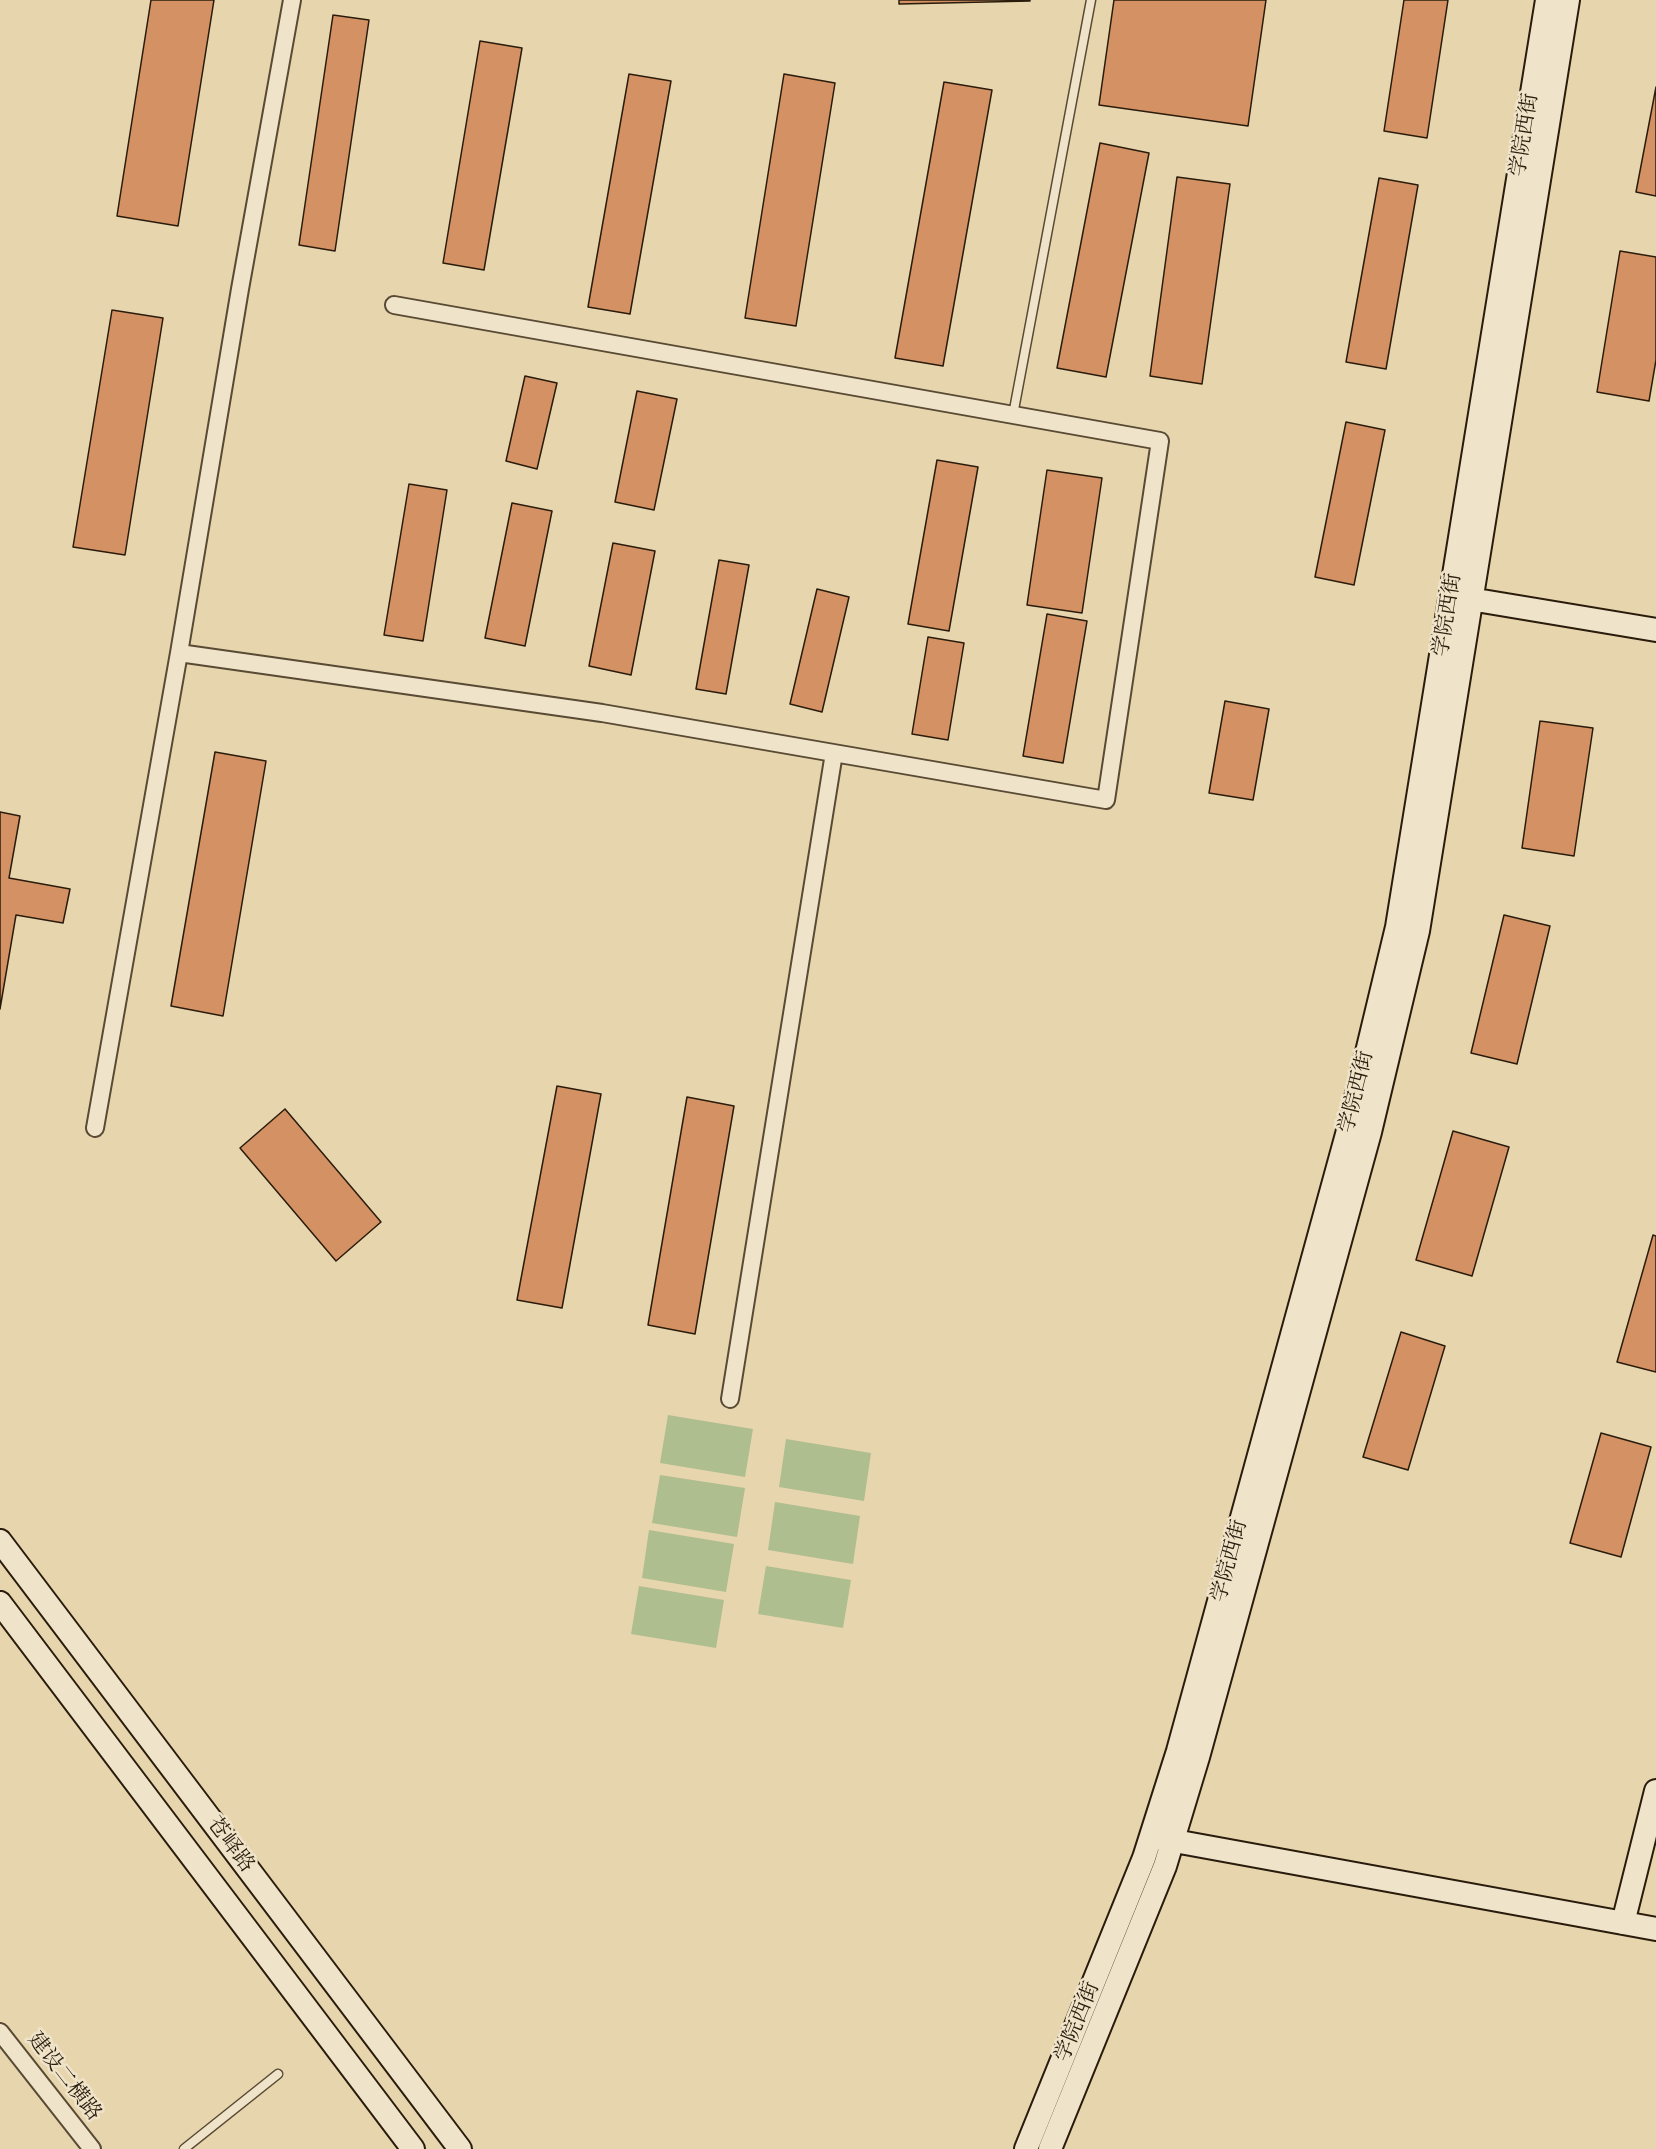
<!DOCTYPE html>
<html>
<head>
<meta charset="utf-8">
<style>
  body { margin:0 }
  canvas { display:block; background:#e7d5ad }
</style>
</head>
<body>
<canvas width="1656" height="2149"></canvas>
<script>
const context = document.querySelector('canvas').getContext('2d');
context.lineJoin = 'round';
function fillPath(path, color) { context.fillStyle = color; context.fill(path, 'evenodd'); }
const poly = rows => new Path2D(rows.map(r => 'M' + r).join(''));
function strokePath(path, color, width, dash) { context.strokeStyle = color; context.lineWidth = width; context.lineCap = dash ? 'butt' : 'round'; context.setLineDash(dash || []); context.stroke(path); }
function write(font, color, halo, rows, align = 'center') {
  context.font = font + ' Alegreya,"Noto Serif SC",serif'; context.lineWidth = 5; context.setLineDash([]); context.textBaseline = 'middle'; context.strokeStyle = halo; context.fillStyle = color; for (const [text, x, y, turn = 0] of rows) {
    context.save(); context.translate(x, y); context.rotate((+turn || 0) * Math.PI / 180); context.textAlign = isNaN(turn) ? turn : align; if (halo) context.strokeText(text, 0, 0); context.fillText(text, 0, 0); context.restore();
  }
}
const green = poly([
  [668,1415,753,1429,745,1477,660,1463],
  [786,1439,871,1453,864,1501,779,1487],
  [660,1475,745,1488,737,1537,652,1523],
  [775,1502,860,1516,853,1564,768,1550],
  [649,1530,734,1544,726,1592,642,1578],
  [766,1566,851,1580,843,1628,758,1614],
  [639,1586,724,1600,716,1648,631,1634]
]);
const building = poly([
  [151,0,214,0,178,226,117,216,151,0],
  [899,0,1030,0,1030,1,899,4,899,0],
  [1114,0,1266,0,1248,126,1099,105,1114,0],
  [1404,0,1448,0,1427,138,1384,131,1404,0],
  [333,15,369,20,335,251,299,245,333,15],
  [480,41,522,48,484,270,443,263,480,41],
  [629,74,671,81,630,314,588,307,629,74],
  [784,74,835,83,796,326,745,318,784,74],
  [944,82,992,90,943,366,895,358,944,82],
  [1656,87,1656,196,1636,192,1656,87],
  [1100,143,1149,153,1106,377,1057,368,1100,143],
  [1177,177,1230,184,1202,384,1150,376,1177,177],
  [1379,178,1418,185,1386,369,1346,362,1379,178],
  [1620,251,1656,257,1656,360,1649,401,1597,392,1620,251],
  [112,310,163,318,125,555,73,547,112,310],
  [525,376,557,383,537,469,506,461,525,376],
  [637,391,677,399,654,510,615,502,637,391],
  [1346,422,1385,430,1354,585,1315,577,1346,422],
  [937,460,978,467,949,631,908,624,937,460],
  [1047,470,1102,478,1082,613,1027,605,1047,470],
  [409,484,447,490,423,641,384,635,409,484],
  [512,503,552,511,525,646,485,638,512,503],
  [613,543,655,551,631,675,589,666,613,543],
  [719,560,749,565,726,694,696,689,719,560],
  [817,589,849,597,822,712,790,704,817,589],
  [1047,614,1087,621,1063,763,1023,756,1047,614],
  [928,637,964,643,948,740,912,734,928,637],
  [1225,701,1269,709,1253,800,1209,793,1225,701],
  [1540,721,1593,728,1574,856,1522,848,1540,721],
  [215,752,266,761,223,1016,171,1006,215,752],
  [0,812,20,816,9,878,70,889,63,923,16,915,0,1009,0,812],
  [1504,915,1550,926,1517,1064,1471,1053,1504,915],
  [557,1086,601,1094,562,1308,517,1300,557,1086],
  [687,1097,734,1106,695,1334,648,1325,687,1097],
  [285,1109,381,1222,336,1261,240,1148,285,1109],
  [1453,1131,1509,1147,1472,1276,1416,1260,1453,1131],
  [1653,1235,1656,1236,1656,1372,1617,1362,1653,1235],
  [1401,1332,1445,1346,1408,1470,1363,1457,1401,1332],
  [1601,1433,1651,1447,1621,1557,1570,1543,1601,1433]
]);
const lane = poly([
  [1013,415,1091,0],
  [184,2149,278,2074]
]);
const street = poly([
  [179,653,602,713,1106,800,1160,441,394,305],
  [95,1128,179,653,240,289,292,0],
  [730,1399,834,753],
  [0,2032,92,2149]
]);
const secondary = poly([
  [1458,597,1656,630],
  [0,1541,460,2149],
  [0,1603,413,2149],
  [1158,1838,1656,1929],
  [1623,1923,1656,1791],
  [1026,2149,1144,1858,1178,1751,1349,1127,1397,927,1547,0],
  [1050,2149,1165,1866,1198,1757,1370,1132,1418,931,1568,0]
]);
const streetNames = [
  ["学院西街",1525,135,-81],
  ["学院西街",1448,615,-81],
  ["学院西街",1357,1092,-76],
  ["学院西街",1230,1561,-75],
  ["苍峄路",230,1845,53],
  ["学院西街",1078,2022,-68],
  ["建设二横路",64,2077,52]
];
fillPath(green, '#afbe8e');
fillPath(building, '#d49264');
strokePath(building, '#2a1c0c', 1.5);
strokePath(lane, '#594a34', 11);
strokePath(street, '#594a34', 20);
strokePath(secondary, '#2a1c0c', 26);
strokePath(lane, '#efe4ca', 8);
strokePath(street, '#efe4ca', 16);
strokePath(secondary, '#efe4ca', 22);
write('21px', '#2a1c0c', '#efe4ca', streetNames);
</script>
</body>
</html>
